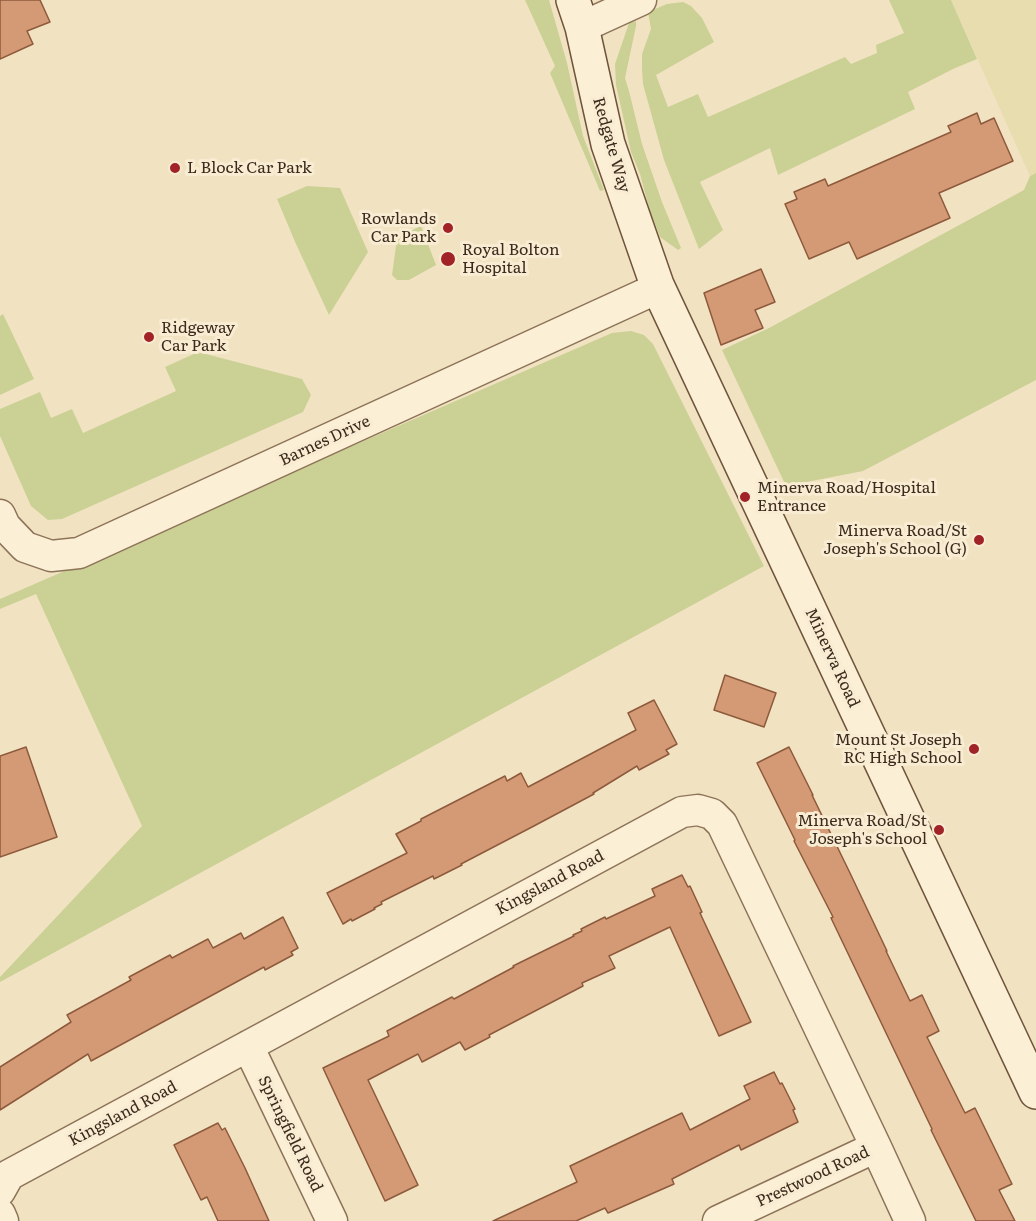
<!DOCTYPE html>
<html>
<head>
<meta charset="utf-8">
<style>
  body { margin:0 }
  canvas { display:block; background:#f1e2c2 }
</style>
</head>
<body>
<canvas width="1036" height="1221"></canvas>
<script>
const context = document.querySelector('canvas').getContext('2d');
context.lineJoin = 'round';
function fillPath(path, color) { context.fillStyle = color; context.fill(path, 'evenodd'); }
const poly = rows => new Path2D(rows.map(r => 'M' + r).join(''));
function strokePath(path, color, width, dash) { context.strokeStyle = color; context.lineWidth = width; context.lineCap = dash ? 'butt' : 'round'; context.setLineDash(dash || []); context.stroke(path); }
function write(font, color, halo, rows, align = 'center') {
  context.font = font + ' Literata,serif'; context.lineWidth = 6; context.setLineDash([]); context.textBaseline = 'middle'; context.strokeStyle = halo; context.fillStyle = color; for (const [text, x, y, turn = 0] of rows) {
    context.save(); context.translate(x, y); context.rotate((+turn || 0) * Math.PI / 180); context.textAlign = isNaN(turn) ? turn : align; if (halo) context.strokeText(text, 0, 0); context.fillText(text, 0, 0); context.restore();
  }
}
const farmland = poly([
  [951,0,1036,0,1036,173,1030,176]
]);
const green = poly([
  [525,0,549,0,567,63,583,136,604,190,600,191,550,73,555,66],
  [889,0,951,0,977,59,953,69,908,92,915,109,778,175,770,148,700,182,723,230,699,249,664,160,643,84,642,69,642,54,651,29,648,12,667,4,683,2,691,6,702,18,714,42,656,75,668,107,698,94,708,117,845,57,851,64,877,53,876,45,904,33],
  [636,21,636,26,625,78,629,91,642,144,662,202,681,248,678,250,660,237,649,208,640,174,631,152,616,85,615,64,629,23],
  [1036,173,1036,380,863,471,786,486,722,350,769,328,1024,190,1030,176],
  [307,186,340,188,368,252,329,315,296,244,277,199],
  [421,226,436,265,409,280,397,280,392,275,396,246,395,238],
  [3,314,34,379,0,395,0,316],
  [631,331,644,335,653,344,764,566,0,982,0,977,142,826,36,594,0,609,0,599,612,333],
  [198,352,302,379,311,395,303,412,62,519,48,520,31,506,0,436,0,409,40,392,51,418,72,409,83,433,176,391,165,367]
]);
const building = poly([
  [0,0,40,0,50,22,27,31,33,44,0,59,0,0],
  [977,113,981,124,994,118,1013,161,939,193,950,218,857,259,849,242,809,259,785,204,797,199,794,192,825,179,828,186,951,132,948,126,977,113],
  [761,269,775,302,755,310,763,328,721,345,704,293,761,269],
  [725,675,776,693,764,727,714,710,725,675],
  [654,700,677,744,666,750,669,754,639,770,637,766,593,793,594,794,532,827,461,864,462,865,434,879,433,876,381,902,382,904,374,908,375,909,352,921,351,919,343,924,327,893,407,853,396,834,421,821,421,819,505,776,507,781,521,773,528,787,636,730,628,713,654,700],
  [26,747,57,837,0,857,0,756,26,747],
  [789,747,813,795,812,795,850,873,887,951,886,951,910,1001,922,995,939,1031,927,1037,965,1113,975,1108,1012,1184,999,1190,1015,1221,976,1221,931,1130,932,1129,831,918,833,917,794,841,795,840,757,763,789,747],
  [682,875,688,887,690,886,702,912,700,913,751,1022,719,1036,670,927,609,956,615,968,582,983,583,986,489,1035,490,1037,465,1050,460,1042,422,1062,418,1054,368,1080,418,1185,385,1201,323,1068,389,1036,387,1031,452,997,454,999,514,967,513,966,574,936,573,935,582,931,581,929,605,917,606,919,655,896,652,889,682,875],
  [283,917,298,948,291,952,293,955,265,970,264,967,91,1061,88,1054,0,1110,0,1067,71,1022,67,1015,131,980,129,977,170,955,172,958,208,939,213,948,241,933,244,939,283,917],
  [774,1072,780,1084,782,1083,795,1109,793,1110,798,1122,741,1150,739,1145,672,1179,674,1184,608,1213,605,1208,576,1221,493,1221,577,1182,570,1166,682,1113,690,1130,750,1099,744,1086,774,1072],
  [218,1123,222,1130,225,1128,245,1168,269,1221,218,1221,207,1197,201,1200,174,1145,218,1123]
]);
const street = poly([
  [582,27,641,0],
  [0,515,5,526,25,547,51,556,79,553,658,288],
  [248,1046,332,1221],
  [0,1191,9,1175,682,812,698,810,712,814,722,824,876,1147,910,1221],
  [0,1214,3,1221],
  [718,1221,876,1147]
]);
const secondary = poly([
  [573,0,582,27,608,144,657,285,1036,1092]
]);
const markers = [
  [175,168,6,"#a12327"],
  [448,228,6,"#a12327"],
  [448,259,8,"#a12327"],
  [149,337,6,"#a12327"],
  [745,497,6,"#a12327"],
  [979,540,6,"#a12327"],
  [974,749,6,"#a12327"],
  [939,830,6,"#a12327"]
];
const streetNames = [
  ["Redgate Way",611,145,74],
  ["Barnes Drive",325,441,-25],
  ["Minerva Road",832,658,65],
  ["Kingsland Road",550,883,-28],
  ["Kingsland Road",123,1114,-28],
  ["Springfield Road",290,1134,64],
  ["Prestwood Road",813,1177,-25]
];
const poiNames = [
  ["L Block Car Park",187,168],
  ["Rowlands",436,219,"right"],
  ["Car Park",436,237,"right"],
  ["Royal Bolton",462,250],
  ["Hospital",462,268],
  ["Ridgeway",161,328],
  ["Car Park",161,346],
  ["Minerva Road/Hospital",757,488],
  ["Entrance",757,506],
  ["Minerva Road/St",967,531,"right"],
  ["Joseph's School (G)",967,549,"right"],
  ["Mount St Joseph",962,740,"right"],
  ["RC High School",962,758,"right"],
  ["Minerva Road/St",927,821,"right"],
  ["Joseph's School",927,839,"right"]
];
fillPath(farmland, '#e8ddaf');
fillPath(green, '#cbd195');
fillPath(building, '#d39a75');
strokePath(building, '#8e5a3c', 1.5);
strokePath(street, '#8d7358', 33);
strokePath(secondary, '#6f543b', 36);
strokePath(street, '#fbefd6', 30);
strokePath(secondary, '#fbefd6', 33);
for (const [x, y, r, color] of markers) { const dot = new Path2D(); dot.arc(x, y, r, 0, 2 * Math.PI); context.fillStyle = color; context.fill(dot); strokePath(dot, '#f8ecd3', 2); }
write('16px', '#3c2b1d', '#f8ecd3', streetNames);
write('16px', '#3c2b1d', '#f8ecd3', poiNames, 'left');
</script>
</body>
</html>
